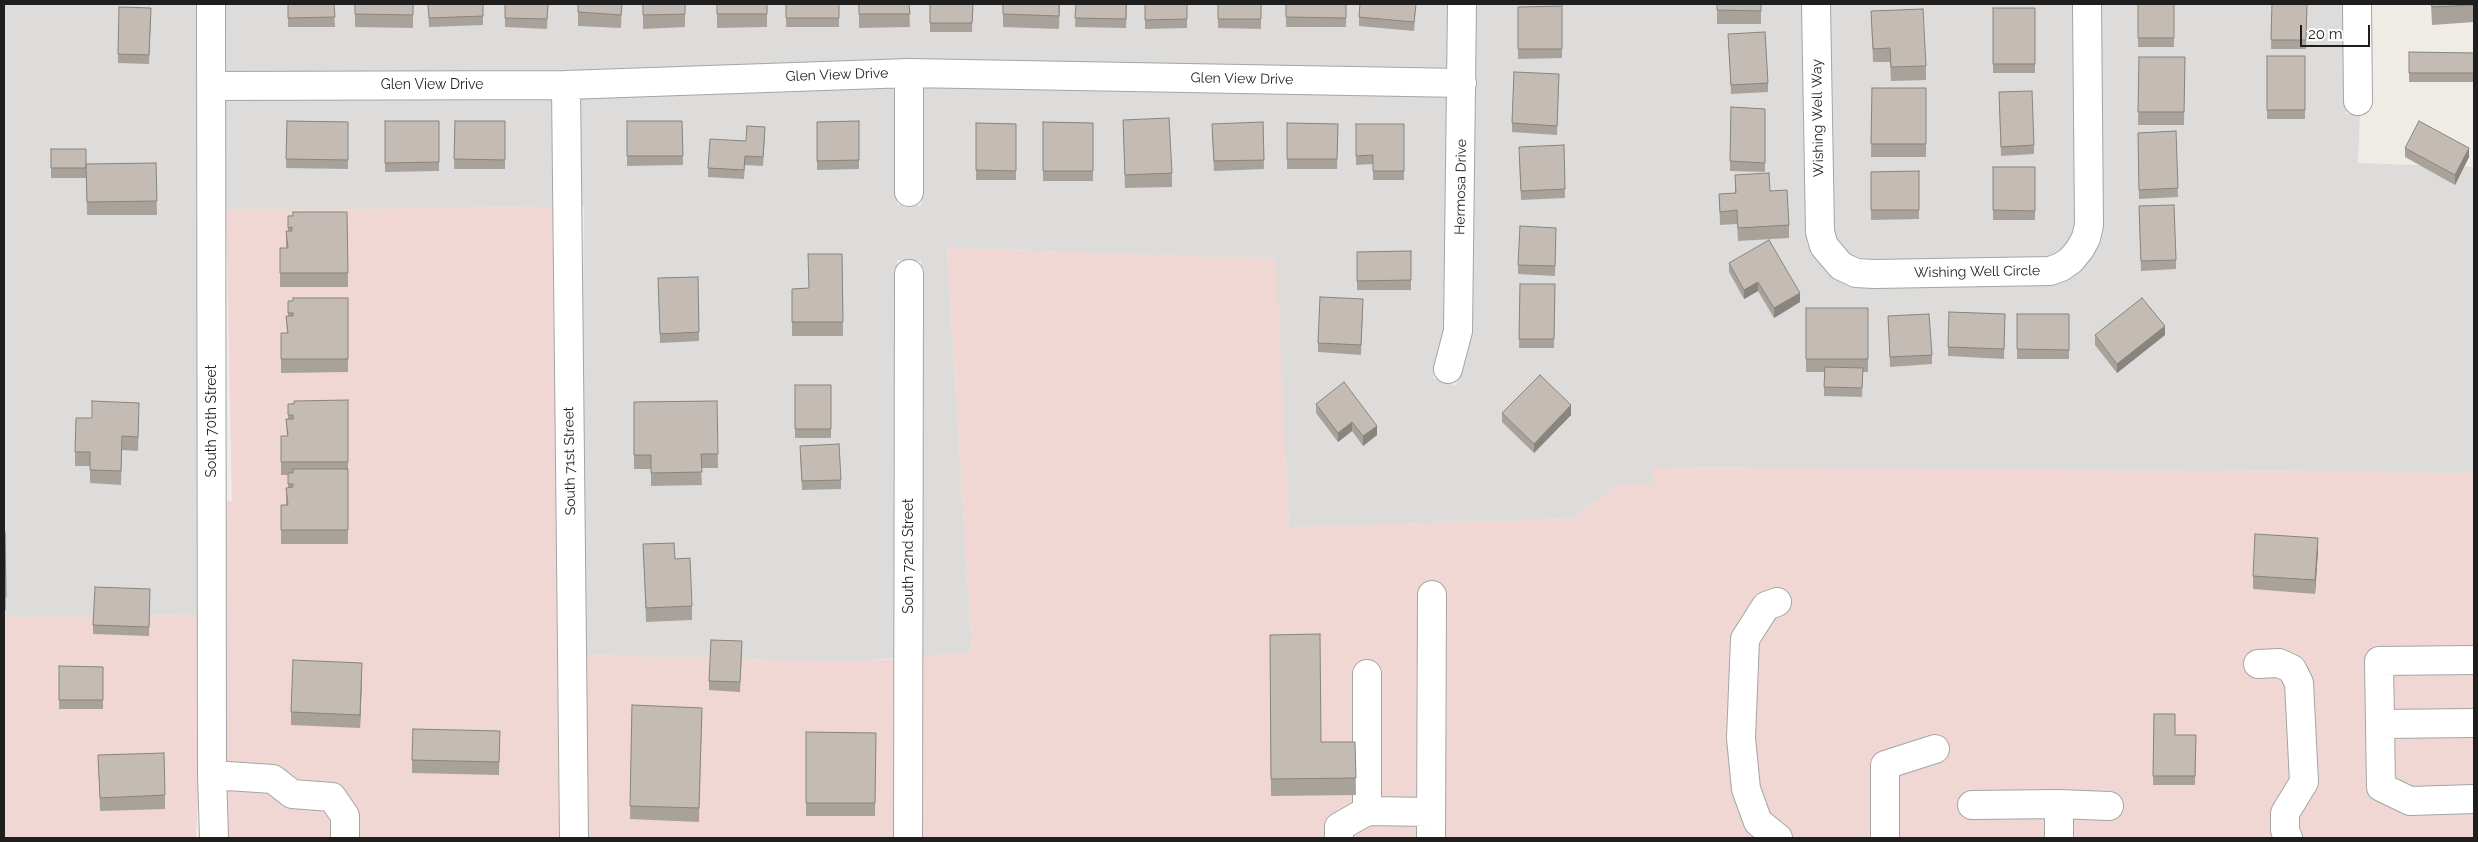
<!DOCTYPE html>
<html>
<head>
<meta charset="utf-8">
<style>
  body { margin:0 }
  #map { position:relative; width:2478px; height:842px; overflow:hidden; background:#efece5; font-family:Raleway,sans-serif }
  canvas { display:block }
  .frame { position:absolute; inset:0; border:5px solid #1e1e1e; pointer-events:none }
  .scale { position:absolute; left:2300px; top:25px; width:70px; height:22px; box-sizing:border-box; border:2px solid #1e1e1e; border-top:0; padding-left:6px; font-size:15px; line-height:18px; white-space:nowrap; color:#1e1e1e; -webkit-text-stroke:4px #fff; paint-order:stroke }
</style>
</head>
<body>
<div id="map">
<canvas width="2478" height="842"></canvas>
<div class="frame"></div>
<div class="scale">20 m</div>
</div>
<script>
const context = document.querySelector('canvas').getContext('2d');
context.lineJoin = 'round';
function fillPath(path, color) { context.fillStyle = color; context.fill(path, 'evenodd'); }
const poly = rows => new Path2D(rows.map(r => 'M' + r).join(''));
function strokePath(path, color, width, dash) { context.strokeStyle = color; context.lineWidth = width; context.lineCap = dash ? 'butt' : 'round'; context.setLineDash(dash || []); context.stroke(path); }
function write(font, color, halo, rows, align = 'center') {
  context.font = font + ' Raleway,sans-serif'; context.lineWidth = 4; context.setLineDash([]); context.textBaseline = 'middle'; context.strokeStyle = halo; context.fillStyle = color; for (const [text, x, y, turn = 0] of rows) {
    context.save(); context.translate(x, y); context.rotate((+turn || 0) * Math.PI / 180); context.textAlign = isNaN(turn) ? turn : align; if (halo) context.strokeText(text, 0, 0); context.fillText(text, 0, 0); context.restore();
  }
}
const residential = poly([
  [4,4,211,4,207,615,4,617],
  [226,4,1450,4,1450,69,897,59,566,71,226,72],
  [1474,4,1804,4,1808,222,1805,224,1808,246,1812,246,1815,254,1835,279,1846,284,1874,288,2030,286,2051,284,2078,271,2100,4,2345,4,2346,114,2360,114,2358,163,2474,167,2474,473,1654,467,1654,483,1622,483,1571,519,1289,527,1275,259,947,248,972,652,920,657,921,261,897,260,896,658,855,662,584,655,582,405,584,207,580,206,578,98,897,87,897,205,921,206,921,87,1450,96,1446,329,1433,378,1456,386,1470,332],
  [1828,4,2075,4,2077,224,2075,232,2063,249,2048,257,1874,260,1847,255,1835,239,1832,230],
  [554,98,555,207,226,210,226,99]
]);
const commercial = poly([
  [555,207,562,838,226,838,224,502,232,501,226,210],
  [947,248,1276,259,1289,527,1571,519,1622,483,1654,483,1654,467,2474,473,2474,838,920,838,920,657,972,652],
  [207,615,196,838,4,838,4,617],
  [584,655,855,662,896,659,896,838,586,838]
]);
const minor = poly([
  [211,4,212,775,214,838],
  [1816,4,1820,232,1824,246,1841,266,1856,273,1874,274,2050,271,2061,267,2071,260,2080,249,2086,238,2089,225,2087,4],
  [2357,4,2358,101],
  [566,85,574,838],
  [212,86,566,85,909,73,1462,83],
  [909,192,909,73],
  [1448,369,1458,331,1462,4],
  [1777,602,1766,606,1745,639,1741,738,1746,789,1758,822,1778,838],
  [2474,660,2379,661,2381,787,2410,801,2474,799],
  [2258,664,2279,663,2292,669,2299,683,2304,782,2285,813,2285,830,2288,838],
  [1367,674,1367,811,1431,812],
  [2381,724,2474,723],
  [212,775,273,779,292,794,332,797,345,816,345,838],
  [2059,804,2109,806],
  [1972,805,2059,804,2059,838],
  [908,838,909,274],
  [1339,838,1339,827,1367,811],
  [1431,838,1432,595],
  [1885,838,1885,765,1935,749]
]);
const wall = poly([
  [288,4,334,4,335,27,288,27],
  [355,4,413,4,413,28,355,27],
  [428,4,483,4,483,25,429,27],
  [505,4,548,4,547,29,505,27],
  [578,4,622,4,621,28,578,26],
  [643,4,685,4,685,27,643,29],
  [717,4,767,4,767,27,717,28],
  [786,4,839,4,839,27,786,27],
  [859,4,909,4,910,27,859,28],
  [930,4,973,4,972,32,930,32],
  [1003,4,1060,4,1059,29,1003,27],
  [1076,4,1127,4,1126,28,1075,27],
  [1145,4,1187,4,1187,28,1145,29],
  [1218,4,1261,4,1261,29,1218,28],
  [1286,4,1346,4,1346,27,1286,27],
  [1416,4,1414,31,1359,26,1359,17],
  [1717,4,1761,4,1761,24,1717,24],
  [2000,4,2034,4,2034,5,2000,5],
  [2138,4,2174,4,2174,47,2138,47],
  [2272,4,2307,4,2306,49,2271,49],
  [2431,4,2474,4,2474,22,2432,25],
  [1562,6,1562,58,1518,59,1518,7],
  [1993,8,2035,8,2035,73,1993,73],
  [1871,11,1926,66,1926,80,1891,81,1890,62,1873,62],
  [151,17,149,64,118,63,118,54],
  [1728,34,1768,83,1768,92,1731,94],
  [2409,52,2474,53,2474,82,2409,82],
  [2267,56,2305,56,2305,119,2267,119],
  [2139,57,2185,57,2184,125,2138,125],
  [1559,74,1557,135,1512,132,1512,123],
  [1872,88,1926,88,1926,157,1871,157],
  [1999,101,2034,145,2034,154,2001,156],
  [1731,107,1765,109,1765,172,1730,171],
  [1123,120,1172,173,1172,187,1125,188],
  [287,121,348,122,348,169,286,168],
  [385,121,439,121,439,171,385,172],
  [455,121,505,121,505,169,454,169],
  [627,121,682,121,683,165,627,166],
  [859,121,859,169,817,170,817,122],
  [1043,122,1093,123,1093,181,1043,181],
  [1263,122,1264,169,1214,171,1212,133],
  [976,123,1016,124,1016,180,976,180],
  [1287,123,1338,124,1337,169,1287,169],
  [1356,124,1404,124,1404,180,1373,180,1373,164,1356,165],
  [2176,131,2178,197,2139,199,2138,133],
  [765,136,763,166,745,165,744,179,708,177,708,168,746,141],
  [1564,145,1565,198,1521,200,1519,157],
  [2405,148,2469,157,2455,185,2405,157],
  [51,149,86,149,86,178,51,178],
  [156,163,157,215,87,215,86,164],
  [1993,167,2035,167,2035,220,1993,220],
  [1919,171,1919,219,1871,220,1871,172],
  [1735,175,1770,191,1789,225,1789,238,1738,241,1737,224,1720,225,1719,194,1735,193],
  [347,212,348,287,280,287,280,248,286,248,286,231,288,231,288,216],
  [2139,215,2176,260,2176,269,2141,271],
  [1556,237,1555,276,1518,274,1518,265],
  [1411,251,1411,290,1357,290,1357,252],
  [842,254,843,336,792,336,792,289,808,288],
  [1729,263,1800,302,1774,318,1758,291,1744,299,1729,272],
  [698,277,699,341,660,343,658,278],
  [1520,284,1555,284,1554,348,1519,348],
  [348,298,348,372,281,373,281,333,287,333,286,316,288,316,288,301],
  [1806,308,1868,308,1868,372,1863,372,1862,397,1824,396,1824,372,1806,372],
  [1363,309,1361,355,1318,352,1318,343],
  [2005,314,2004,359,1948,356,1948,347],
  [2017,314,2069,314,2069,359,2017,359],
  [1888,316,1932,355,1932,364,1890,367],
  [2095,335,2165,335,2117,373,2095,345],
  [795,385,831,385,831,438,795,438],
  [348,400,348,544,281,544,281,505,286,505,286,488,288,488,288,475,281,475,281,436,287,436,286,419,288,419,288,404],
  [717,401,718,468,701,468,702,485,651,486,651,469,634,469,634,402],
  [1316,404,1377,435,1363,446,1352,431,1338,442,1316,413],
  [1502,413,1571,415,1534,453,1502,422],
  [139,416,138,451,122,450,121,485,90,483,90,466,75,466,75,452,92,418],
  [800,455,841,480,841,489,802,490],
  [4,531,5,531,6,610,4,610],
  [643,544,692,606,692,620,646,622],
  [2318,551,2315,594,2253,589,2253,576],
  [150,598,149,636,93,634,93,625],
  [1270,635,1321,742,1355,742,1356,795,1271,796],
  [742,651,740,692,709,690,709,681],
  [59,666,103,667,103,709,59,709],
  [362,676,360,728,291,725,291,712],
  [632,705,702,708,699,822,630,819],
  [2154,714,2175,735,2196,735,2195,785,2153,785],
  [500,731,499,775,412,773,412,760],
  [806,732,876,733,875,816,806,816],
  [98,755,165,795,165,809,100,811]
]);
const shadedWall = poly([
  [2469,148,2469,157,2455,185,2455,175],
  [1758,282,1758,291,1744,299,1744,290],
  [1800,293,1800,302,1774,318,1774,308],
  [2165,326,2165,335,2117,373,2117,364],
  [1571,405,1571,415,1534,453,1534,444],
  [1352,422,1352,431,1338,442,1338,433],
  [1377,426,1377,435,1363,446,1363,436],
  [2318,538,2318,551,2315,594,2315,580],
  [362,663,362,676,360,728,360,715]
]);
const building = poly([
  [288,4,334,4,335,17,288,18,288,4],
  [355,4,413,4,413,15,355,14,355,4],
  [428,4,483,4,483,16,429,18,428,4],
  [505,4,548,4,547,19,505,18,505,4],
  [578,4,622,4,621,15,578,12,578,4],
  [643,4,685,4,685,14,643,15,643,4],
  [717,4,767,4,767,14,717,14,717,4],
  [786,4,839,4,839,18,786,18,786,4],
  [859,4,909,4,910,14,859,14,859,4],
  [930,4,973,4,972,23,930,23,930,4],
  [1003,4,1059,4,1059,16,1003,14,1003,4],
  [1076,4,1126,4,1126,19,1075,18,1076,4],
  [1145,4,1187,4,1187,19,1145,20,1145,4],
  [1218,4,1261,4,1261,19,1218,19,1218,4],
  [1286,4,1346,4,1346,18,1286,17,1286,4],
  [1360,4,1416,4,1414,22,1359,17,1360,4],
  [1717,4,1761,4,1761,11,1717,10,1717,4],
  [2138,4,2174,4,2174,38,2138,38,2138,4],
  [2272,4,2307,4,2306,40,2271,40,2272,4],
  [2432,4,2474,4,2474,5,2432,7,2432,4],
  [1562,6,1562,49,1518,49,1518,7,1562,6],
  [119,7,151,8,149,55,118,54,119,7],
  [1993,8,2035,8,2035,64,1993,64,1993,8],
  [1923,9,1926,66,1891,67,1890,48,1873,49,1871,11,1923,9],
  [1765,32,1768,83,1731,85,1728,34,1765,32],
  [2409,52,2474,53,2474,73,2409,73,2409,52],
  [2267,56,2305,56,2305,110,2267,110,2267,56],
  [2139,57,2185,57,2184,112,2138,112,2139,57],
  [1514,72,1559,74,1557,126,1512,123,1514,72],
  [1872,88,1926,88,1926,144,1871,144,1872,88],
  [2032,91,2034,145,2001,147,1999,92,2032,91],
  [1731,107,1765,109,1765,163,1730,161,1731,107],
  [1169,118,1172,173,1125,175,1123,120,1169,118],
  [287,121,348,122,348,160,286,159,287,121],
  [385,121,439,121,439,162,385,163,385,121],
  [455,121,505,121,505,160,454,159,455,121],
  [627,121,682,121,683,156,627,156,627,121],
  [859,121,859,160,817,161,817,122,859,121],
  [2419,121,2469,148,2455,175,2405,148,2419,121],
  [1043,122,1093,123,1093,171,1043,171,1043,122],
  [1263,122,1264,160,1214,161,1212,124,1263,122],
  [976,123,1016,124,1016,171,976,170,976,123],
  [1287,123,1338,124,1337,159,1287,159,1287,123],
  [1356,124,1404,124,1404,171,1373,171,1373,155,1356,156,1356,124],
  [747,126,765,127,763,157,745,156,744,170,708,168,710,139,746,141,747,126],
  [2176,131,2178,188,2139,190,2138,133,2176,131],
  [1564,145,1565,189,1521,191,1519,147,1564,145],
  [51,149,86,149,86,168,51,168,51,149],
  [156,163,157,201,87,202,86,164,156,163],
  [1993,167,2035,167,2035,211,1993,210,1993,167],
  [1919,171,1919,210,1871,210,1871,172,1919,171],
  [1769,173,1770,191,1787,190,1789,225,1738,228,1737,210,1720,212,1719,194,1736,193,1735,175,1769,173],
  [2174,205,2176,260,2141,261,2139,206,2174,205],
  [293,212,347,212,348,273,280,273,280,248,288,248,286,231,292,231,292,227,288,228,288,216,293,216,293,212],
  [1520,226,1556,228,1555,266,1518,265,1520,226],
  [1769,240,1800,293,1774,308,1758,282,1744,290,1729,263,1769,240],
  [1411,251,1411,280,1357,281,1357,252,1411,251],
  [808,254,842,254,843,322,792,322,792,289,809,288,808,254],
  [698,277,699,332,660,334,658,278,698,277],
  [1520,284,1555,284,1554,339,1519,339,1520,284],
  [1320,297,1363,299,1361,345,1318,343,1320,297],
  [293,298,348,298,348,359,281,359,281,333,288,333,286,316,293,316,293,313,288,313,288,301,293,301,293,298],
  [2142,298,2165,326,2117,364,2095,335,2142,298],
  [1806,308,1868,308,1868,359,1806,359,1806,308],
  [1949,312,2005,314,2004,349,1948,347,1949,312],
  [1929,314,1932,355,1890,357,1888,316,1929,314],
  [2017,314,2069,314,2069,350,2017,349,2017,314],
  [1825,367,1863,368,1862,388,1824,387,1825,367],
  [1540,375,1571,405,1534,444,1502,413,1540,375],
  [1344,382,1377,426,1363,436,1352,422,1338,433,1316,404,1344,382],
  [795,385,831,385,831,429,795,429,795,385],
  [348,400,348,462,281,462,281,436,288,436,286,419,293,419,293,415,288,415,288,404,294,404,294,401,348,400],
  [92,401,139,403,138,437,122,436,121,471,90,470,90,452,75,452,76,418,92,418,92,401],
  [717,401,718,454,701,454,702,472,651,473,651,455,634,455,634,402,717,401],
  [839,444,841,480,802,481,800,446,839,444],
  [293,469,348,469,348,530,281,530,281,505,288,505,286,488,293,487,293,484,288,484,288,473,293,473,293,469],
  [4,531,5,531,6,597,4,597,4,531],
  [2255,534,2318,538,2315,580,2253,576,2255,534],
  [674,543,675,559,690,558,692,606,646,608,643,544,674,543],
  [95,587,150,589,149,627,93,625,95,587],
  [1320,634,1321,742,1355,742,1356,778,1271,779,1270,635,1320,634],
  [711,640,742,641,740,682,709,681,711,640],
  [293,660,362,663,360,715,291,712,293,660],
  [59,666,103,667,103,700,59,700,59,666],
  [632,705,702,708,699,808,630,806,632,705],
  [2154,714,2175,714,2175,735,2196,735,2195,776,2153,776,2154,714],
  [413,729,500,731,499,762,412,760,413,729],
  [806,732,876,733,875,803,806,803,806,732],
  [164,753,165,795,100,798,98,755,164,753]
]);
const streetNames = [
  ["Glen View Drive",837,75,-2],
  ["Glen View Drive",1242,79,1],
  ["Glen View Drive",432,85],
  ["Wishing Well Way",1818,118,-91],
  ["Hermosa Drive",1461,187,-89],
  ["Wishing Well Circle",1977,272,-1],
  ["South 70th Street",212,421,-90],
  ["South 71st Street",570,461,-91],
  ["South 72nd Street",909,556,-90]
];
fillPath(residential, '#dddcdb');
fillPath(commercial, '#f0d7d4');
strokePath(minor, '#a5a5a5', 30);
strokePath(minor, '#fff', 28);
fillPath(wall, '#a9a29b');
fillPath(shadedWall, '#89847e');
fillPath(building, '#c4bcb4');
strokePath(building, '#89847e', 1);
write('14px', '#1e1e1e', '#fff', streetNames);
</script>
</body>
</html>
